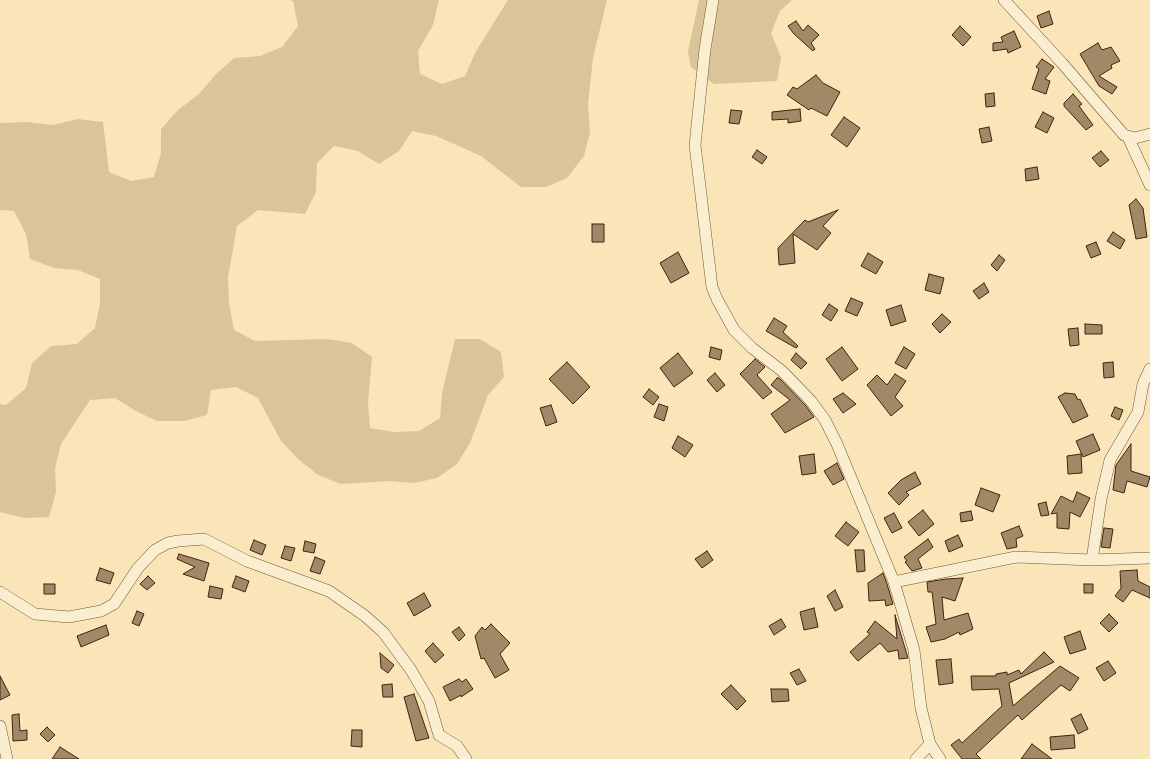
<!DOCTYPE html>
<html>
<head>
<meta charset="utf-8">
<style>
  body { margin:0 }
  canvas { display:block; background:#f9e5b7 }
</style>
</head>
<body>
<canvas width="1150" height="759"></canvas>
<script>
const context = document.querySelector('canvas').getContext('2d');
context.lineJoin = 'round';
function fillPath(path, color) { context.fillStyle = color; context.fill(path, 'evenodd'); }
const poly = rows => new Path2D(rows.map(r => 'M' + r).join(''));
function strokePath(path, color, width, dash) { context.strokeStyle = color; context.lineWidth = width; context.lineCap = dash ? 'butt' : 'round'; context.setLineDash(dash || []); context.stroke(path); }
const green = poly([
  [289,0,439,0,433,25,418,51,420,74,442,84,465,76,476,51,508,0,607,0,593,58,588,104,590,132,584,156,567,178,546,187,521,187,481,156,436,136,412,131,399,151,379,164,358,151,334,146,317,163,316,192,305,214,258,210,237,226,228,277,229,303,234,330,255,341,327,339,352,343,372,357,368,403,370,428,394,432,419,431,440,418,442,393,455,339,480,339,501,352,504,377,488,395,470,443,457,464,437,478,414,483,390,481,341,484,318,475,298,459,281,441,258,398,236,387,211,390,207,415,184,421,157,421,136,411,115,398,90,400,61,444,55,468,56,492,49,517,24,518,0,512,0,404,6,405,26,388,32,363,51,346,77,344,95,328,100,303,100,279,78,270,54,268,30,259,26,234,14,211,0,210,0,123,27,122,54,125,78,119,103,122,109,172,131,181,154,177,161,153,161,129,178,110,199,94,216,74,234,58,260,56,282,47,298,26,293,1],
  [699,0,792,0,780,11,771,33,781,57,777,81,714,84,691,67,688,51]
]);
const building = poly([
  [1049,11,1053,24,1041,28,1037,16,1049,11],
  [796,21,803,31,808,25,819,35,811,43,815,49,813,51,794,34,788,26,796,21],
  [960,26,971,37,963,46,952,35,960,26],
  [1014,31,1021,47,1008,53,1007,49,993,51,993,43,1003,42,1001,37,1014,31],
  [1098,43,1102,50,1111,47,1120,61,1111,65,1112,68,1099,76,1117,87,1112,94,1099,86,1080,54,1098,43],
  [1042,59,1054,67,1045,79,1050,81,1046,94,1032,89,1039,69,1036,67,1042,59],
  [816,75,823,83,840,92,827,116,811,108,809,110,787,95,793,87,797,89,816,75],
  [994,93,995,106,986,107,985,94,994,93],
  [1073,94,1082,104,1079,106,1093,125,1086,130,1064,106,1064,103,1073,94],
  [800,109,801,121,788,123,788,119,772,120,772,112,800,109],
  [731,110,742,111,739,124,729,123,731,110],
  [1043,112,1054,118,1047,133,1035,127,1043,112],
  [844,117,860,128,847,147,831,135,844,117],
  [989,127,992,141,982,143,979,129,989,127],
  [757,150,767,157,762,164,752,157,757,150],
  [1101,151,1109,160,1100,167,1092,158,1101,151],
  [1037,167,1039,179,1026,181,1025,169,1037,167],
  [1136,199,1143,208,1147,237,1136,239,1129,205,1136,199],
  [838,210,823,226,831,233,817,250,793,234,795,263,779,265,778,248,805,220,808,222,838,210],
  [592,224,604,224,604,242,592,242,592,224],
  [1113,232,1125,240,1120,249,1107,241,1113,232],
  [1096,242,1101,254,1091,258,1086,246,1096,242],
  [678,252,689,273,671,283,660,263,678,252],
  [868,253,883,262,876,274,861,266,868,253],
  [999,255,1005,260,997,271,991,265,999,255],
  [929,274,944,278,940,294,925,290,929,274],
  [984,283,989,292,979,299,973,291,984,283],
  [851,298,863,303,857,316,845,311,851,298],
  [829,304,838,310,831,321,822,315,829,304],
  [901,305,906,321,891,326,886,310,901,305],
  [942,314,951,322,940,333,932,324,942,314],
  [774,318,787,326,783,332,798,346,796,348,766,331,774,318],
  [1085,324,1102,325,1102,334,1085,334,1085,324],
  [1078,328,1079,345,1070,346,1068,329,1078,328],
  [711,347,722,350,720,360,709,357,711,347],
  [842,347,858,369,842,381,826,359,842,347],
  [904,347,915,354,906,369,895,363,904,347],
  [678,353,693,373,674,387,660,368,678,353],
  [796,353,807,363,801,369,791,360,796,353],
  [755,359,765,367,757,375,772,392,763,399,740,374,755,359],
  [567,362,590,387,573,404,549,379,567,362],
  [1113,362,1114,377,1104,378,1103,363,1113,362],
  [715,373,725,385,717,392,707,380,715,373],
  [895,374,906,381,895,397,903,406,891,416,867,385,877,375,887,385,895,374],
  [777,378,779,378,806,406,814,417,785,433,771,414,790,400,771,385,777,378],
  [649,389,659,397,653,405,643,397,649,389],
  [843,393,856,404,843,413,833,399,843,393],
  [1065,393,1075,394,1078,400,1080,399,1088,416,1073,423,1058,397,1065,393],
  [659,404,668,407,664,421,654,417,659,404],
  [551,405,557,422,546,426,540,408,551,405],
  [1115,407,1123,410,1119,420,1111,416,1115,407],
  [1093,434,1100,450,1083,457,1076,441,1093,434],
  [678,436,693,445,685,457,672,448,678,436],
  [1131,444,1131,471,1150,477,1147,487,1127,481,1124,493,1113,490,1116,465,1131,444],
  [814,454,816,473,802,475,799,456,814,454],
  [1081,454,1082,473,1068,474,1067,456,1081,454],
  [837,463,844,479,833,485,824,471,837,463],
  [915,472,921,484,906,492,909,495,899,505,888,493,901,480,915,472],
  [981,488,1000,495,993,512,975,505,981,488],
  [1077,492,1090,498,1080,517,1070,512,1069,529,1057,528,1057,513,1051,514,1061,496,1073,502,1077,492],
  [1046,502,1049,515,1041,516,1038,504,1046,502],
  [923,510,934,524,919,536,908,522,923,510],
  [971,511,973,520,961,522,960,513,971,511],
  [894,513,902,528,892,533,884,518,894,513],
  [846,522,859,532,848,546,835,536,846,522],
  [1019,526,1023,536,1016,539,1017,547,1007,549,1001,533,1019,526],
  [1104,528,1113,529,1110,548,1101,547,1104,528],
  [958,535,963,546,949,552,945,541,958,535],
  [928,539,933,547,918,559,922,568,912,571,905,562,907,561,904,557,928,539],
  [254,540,266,545,262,555,250,550,254,540],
  [305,541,316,544,314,553,303,551,305,541],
  [285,546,295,548,291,561,281,558,285,546],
  [855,550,864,550,865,571,857,572,855,550],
  [707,551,713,560,702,568,695,559,707,551],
  [179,554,209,563,204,581,183,574,195,567,177,559,179,554],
  [315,557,325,561,320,574,310,571,315,557],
  [100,568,114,573,110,584,96,580,100,568],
  [1137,570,1138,581,1150,587,1150,598,1132,590,1123,602,1115,596,1121,588,1120,571,1137,570],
  [883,573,887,584,893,604,886,606,885,600,869,601,868,583,883,573],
  [148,576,155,583,147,590,140,584,148,576],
  [236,576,249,581,245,592,232,587,236,576],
  [963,578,955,601,942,597,944,620,968,613,973,629,960,635,959,632,945,639,931,642,926,627,936,624,932,592,928,592,927,582,946,579,963,578],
  [44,584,55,584,55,594,44,594,44,584],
  [1084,584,1093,584,1093,593,1084,593,1084,584],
  [210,586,223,589,221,599,208,597,210,586],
  [835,590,843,607,835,611,827,596,835,590],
  [424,593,431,606,414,616,407,603,424,593],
  [814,608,818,627,804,630,800,612,814,608],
  [137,611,144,614,139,626,132,623,137,611],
  [1109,614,1118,623,1109,632,1100,623,1109,614],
  [895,615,908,658,899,659,898,650,888,652,880,643,858,661,850,652,870,634,867,632,875,621,897,639,895,615],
  [781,619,786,627,774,635,769,626,781,619],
  [491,624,510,643,500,654,509,670,495,678,484,658,481,659,475,636,482,627,485,630,491,624],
  [106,625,109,635,81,647,77,636,106,625],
  [459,627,465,635,459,641,452,632,459,627],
  [1080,631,1086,649,1070,654,1064,637,1080,631],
  [433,643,444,655,435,663,425,651,433,643],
  [1044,652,1054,662,1009,683,1013,706,1060,666,1079,678,1070,691,1061,685,1022,720,1018,715,976,754,981,759,962,759,951,745,959,739,962,743,1002,706,999,689,972,690,971,676,996,676,996,674,1007,672,1007,675,1019,670,1021,674,1044,652],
  [380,653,394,665,388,673,381,668,380,653],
  [951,659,953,683,939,685,936,660,951,659],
  [1108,661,1116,673,1104,681,1096,668,1108,661],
  [799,669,806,681,797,685,790,673,799,669],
  [0,676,10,695,0,700,0,676],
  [459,679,462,682,466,679,473,689,461,697,461,695,450,701,443,687,459,679],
  [392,684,393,697,383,697,382,685,392,684],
  [731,685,746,701,737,710,721,694,731,685],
  [771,689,788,689,789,701,772,702,771,689],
  [414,694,429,738,416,741,404,697,414,694],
  [19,714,20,731,27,730,27,740,13,741,12,715,19,714],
  [1081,714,1088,729,1078,734,1071,719,1081,714],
  [47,727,55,735,48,742,40,734,47,727],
  [352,730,362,730,362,747,351,746,352,730],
  [1074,735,1075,748,1051,750,1050,737,1074,735],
  [1032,744,1052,759,1021,759,1032,744],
  [60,747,79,759,52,759,60,747]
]);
const minor = poly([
  [713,0,705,49,695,145,712,287,717,299,734,330,752,348,782,371,811,401,825,420,837,444,894,582,914,650,921,708,930,744,940,759],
  [1004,0,1062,63,1124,135,1135,138,1150,134],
  [1128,137,1150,185],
  [1092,560,1101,499,1110,460,1138,412,1143,384,1150,369],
  [894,582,1016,557,1092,560,1150,558],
  [0,592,35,614,69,617,101,611,114,604,138,568,155,550,168,543,178,541,204,539,247,561,329,591,365,616,383,632,411,670,429,701,439,735,457,746,466,759],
  [0,726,7,759],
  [916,759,930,744]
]);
fillPath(green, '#dac49a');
fillPath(building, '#a28866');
strokePath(building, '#43230e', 1);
strokePath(minor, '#705438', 12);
strokePath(minor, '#fbeed0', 11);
</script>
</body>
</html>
